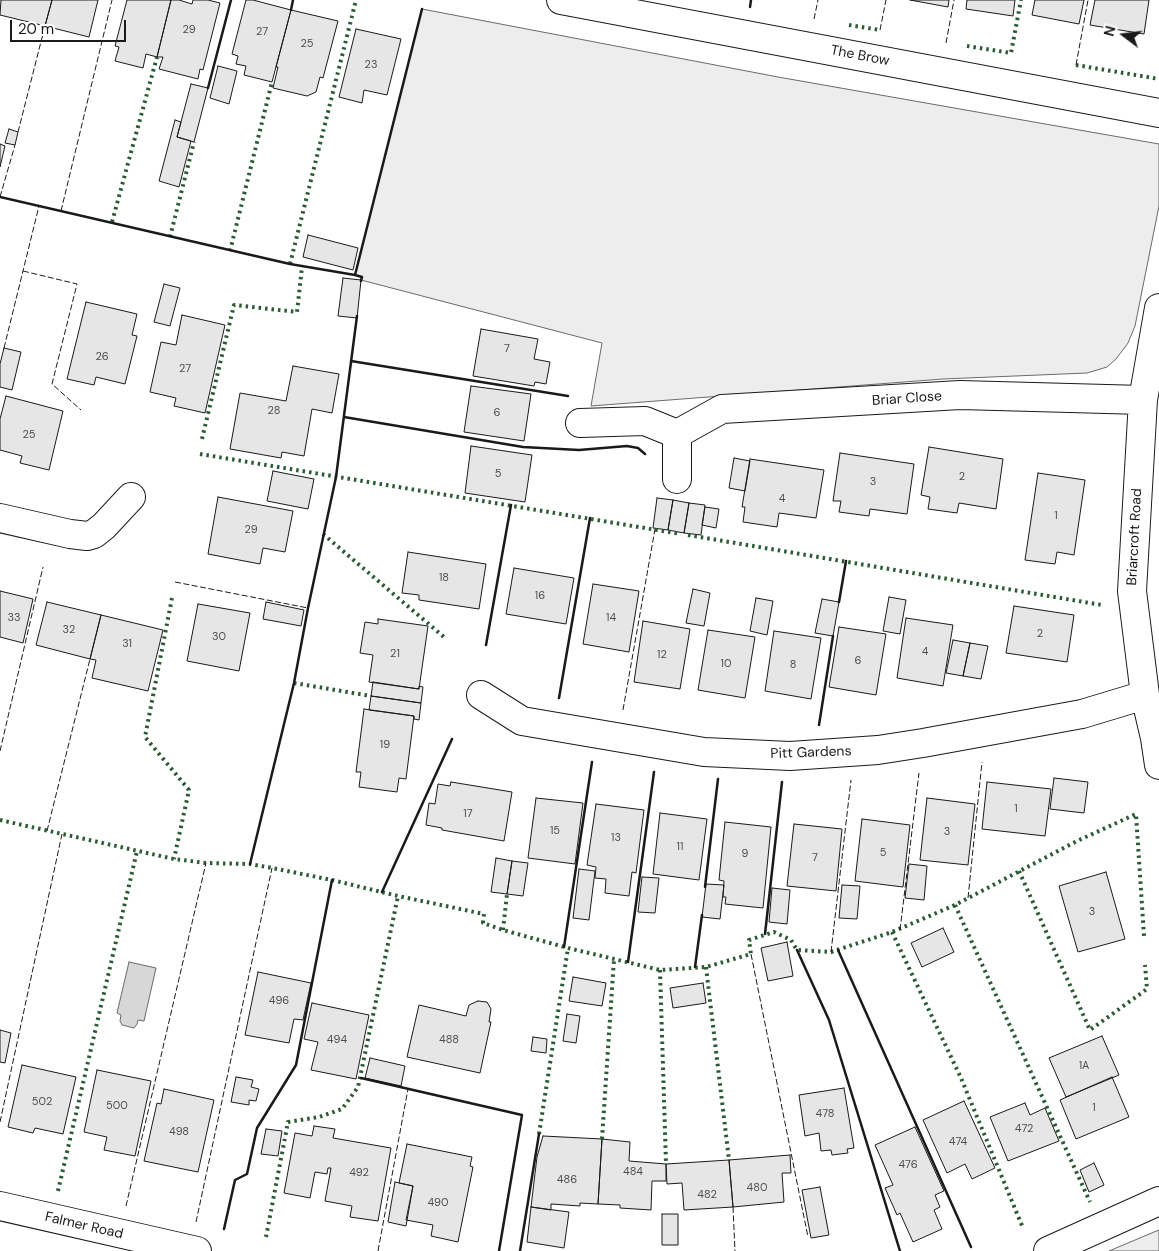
<!DOCTYPE html>
<html>
<head>
<meta charset="utf-8">
<style>
  body { margin:0 }
  #map { position:relative; width:1159px; height:1251px; overflow:hidden; background:#fff; font-family:"DM Sans",sans-serif }
  canvas { display:block }
  .north { position:absolute; left:1099px; top:10px; width:50px; height:50px; -webkit-text-stroke:4px #fff; paint-order:stroke; rotate:285deg; font-size:14px; font-weight:700; line-height:20px; text-align:center; color:#1a1a1a }
  .north::after { content:''; display:block; margin:auto; width:18px; height:22px; background:#1a1a1a; clip-path:polygon(50% 0,100% 100%,50% 72%,0 100%) }
  .scale { position:absolute; left:10px; top:20px; width:116px; height:22px; box-sizing:border-box; border:2px solid #1a1a1a; border-top:0; padding-left:6px; font-size:15px; line-height:18px; white-space:nowrap; color:#1a1a1a; -webkit-text-stroke:4px #fff; paint-order:stroke }
</style>
</head>
<body>
<div id="map">
<canvas width="1159" height="1251"></canvas>
<div class="north">N</div>
<div class="scale">20 m</div>
</div>
<script>
const context = document.querySelector('canvas').getContext('2d');
context.lineJoin = 'round';
function fillPath(path, color) { context.fillStyle = color; context.fill(path, 'evenodd'); }
const poly = rows => new Path2D(rows.map(r => 'M' + r).join(''));
function strokePath(path, color, width, dash) { context.strokeStyle = color; context.lineWidth = width; context.lineCap = dash ? 'butt' : 'round'; context.setLineDash(dash || []); context.stroke(path); }
function write(font, color, halo, rows, align = 'center') {
  context.font = font + ' "DM Sans",sans-serif'; context.lineWidth = 4; context.setLineDash([]); context.textBaseline = 'middle'; context.strokeStyle = halo; context.fillStyle = color; for (const [text, x, y, turn = 0] of rows) {
    context.save(); context.translate(x, y); context.rotate((+turn || 0) * Math.PI / 180); context.textAlign = isNaN(turn) ? turn : align; if (halo) context.strokeText(text, 0, 0); context.fillText(text, 0, 0); context.restore();
  }
}
const built = poly([
  [422,9,778,77,1159,144,1159,206,1135,326,1128,343,1116,359,1107,367,1087,373,943,379,591,406,602,343,361,280,361,277,355,275,422,9],
  [1159,1230,1159,1251,1109,1251,1154,1232,1159,1230]
]);
const water = poly([
  [129,962,156,968,144,1021,138,1020,137,1024,134,1028,122,1025,120,1021,121,1015,117,1013,129,962]
]);
const building = poly([
  [1,0,52,0,45,26,0,15,1,0],
  [52,0,98,0,89,37,45,26,52,0],
  [127,0,171,0,157,57,146,54,143,68,115,61,119,47,115,46,127,0],
  [171,0,179,0,192,4,193,0,208,0,220,3,203,70,200,69,198,79,159,69,163,57,157,57,171,0],
  [246,0,253,0,291,10,272,82,244,75,246,66,236,64,238,56,232,54,246,0],
  [910,0,949,0,948,7,910,0],
  [967,0,1015,0,1013,16,966,9,967,0],
  [1035,0,1084,0,1079,24,1032,15,1035,0],
  [1095,0,1149,0,1144,34,1090,25,1095,0],
  [291,10,338,21,323,78,320,77,316,92,307,96,273,88,278,67,276,67,291,10],
  [356,29,401,39,387,95,364,90,362,103,339,97,356,29],
  [218,66,237,71,229,104,210,98,218,66],
  [191,84,208,88,194,142,177,137,191,84],
  [175,120,181,122,177,137,191,141,179,187,159,181,175,120],
  [9,129,18,132,15,145,5,143,9,129],
  [0,144,5,146,0,167,0,144],
  [308,235,358,248,353,270,303,257,308,235],
  [343,278,361,280,357,318,338,316,343,278],
  [164,284,180,288,170,326,154,322,164,284],
  [86,302,137,314,132,335,137,336,125,384,96,377,94,385,67,379,86,302],
  [182,315,225,325,205,413,174,406,176,398,150,392,161,342,176,345,182,315],
  [481,329,538,339,534,359,550,362,546,384,535,382,534,386,473,376,481,329],
  [4,348,21,352,12,390,0,387,0,364,4,348],
  [293,366,339,374,332,413,312,409,304,456,282,452,281,458,230,449,240,393,286,401,293,366],
  [471,386,531,394,524,441,464,432,471,386],
  [6,396,63,411,49,470,20,463,22,456,0,450,0,419,6,396],
  [471,446,532,455,525,502,465,493,471,446],
  [929,447,1003,459,996,509,959,503,957,513,928,509,930,497,921,495,929,447],
  [840,453,914,464,907,514,870,509,869,516,839,512,841,501,833,501,840,453],
  [734,458,750,461,745,491,729,488,734,458],
  [750,459,824,470,816,518,779,513,777,527,743,522,745,507,742,507,750,459],
  [273,471,314,479,308,509,267,501,273,471],
  [1038,473,1085,480,1074,555,1057,552,1055,564,1025,560,1038,473],
  [218,497,293,511,285,552,263,548,260,564,208,554,218,497],
  [657,498,673,500,668,530,653,528,657,498],
  [673,500,689,503,684,533,668,530,673,500],
  [689,503,705,505,701,535,684,533,689,503],
  [705,507,719,509,716,528,702,525,705,507],
  [408,552,486,564,479,609,419,600,419,595,402,593,408,552],
  [514,568,574,578,566,624,506,614,514,568],
  [593,584,639,591,629,652,583,644,593,584],
  [693,589,710,593,704,626,686,623,693,589],
  [0,591,33,599,23,643,0,637,0,591],
  [889,597,906,600,900,634,883,631,889,597],
  [756,598,773,601,767,635,750,631,756,598],
  [822,599,839,602,833,636,815,633,822,599],
  [47,602,101,615,90,659,36,645,47,602],
  [266,602,304,610,301,626,263,619,266,602],
  [198,604,250,613,239,671,187,661,198,604],
  [1014,606,1074,615,1067,662,1006,653,1014,606],
  [101,615,163,630,148,691,92,678,96,660,90,659,101,615],
  [906,618,953,625,943,686,897,678,906,618],
  [378,619,428,626,419,689,369,682,373,655,360,653,365,622,378,624,378,619],
  [643,621,690,629,680,689,634,682,643,621],
  [839,627,886,634,876,695,829,687,839,627],
  [708,630,755,637,745,698,698,690,708,630],
  [774,631,821,638,811,699,765,691,774,631],
  [953,640,970,643,963,676,946,673,953,640],
  [970,643,988,646,981,679,963,676,970,643],
  [373,682,419,689,419,686,423,687,421,703,371,696,373,682],
  [371,696,421,703,419,720,414,719,414,716,369,710,371,696],
  [364,709,414,716,406,779,399,778,397,792,359,787,361,772,356,772,364,709],
  [1054,778,1088,782,1084,813,1050,809,1054,778],
  [451,782,512,792,504,841,442,830,442,828,426,825,429,803,435,804,438,784,450,786,451,782],
  [987,782,1051,789,1045,836,982,829,987,782],
  [536,798,583,803,575,864,528,858,536,798],
  [927,798,975,804,968,865,920,860,927,798],
  [596,804,644,810,636,873,632,872,629,896,605,893,606,879,595,878,596,867,587,865,596,804],
  [660,813,707,819,699,880,653,874,660,813],
  [862,819,910,825,903,887,855,881,862,819],
  [725,822,771,827,763,908,725,904,726,897,723,897,724,881,719,880,725,822],
  [794,824,842,829,836,891,787,886,794,824],
  [496,858,512,861,507,894,491,892,496,858],
  [512,861,528,863,523,896,507,894,512,861],
  [909,864,927,866,924,900,905,898,909,864],
  [579,869,595,871,589,920,573,918,579,869],
  [1106,872,1125,939,1078,952,1059,886,1106,872],
  [642,877,659,878,655,913,638,912,642,877],
  [706,884,724,885,720,919,702,917,706,884],
  [842,885,860,886,857,919,839,918,842,885],
  [772,888,790,890,787,924,769,922,772,888],
  [943,928,954,952,922,967,911,943,943,928],
  [787,942,793,976,768,981,761,948,787,942],
  [258,972,311,983,303,1020,294,1019,289,1043,245,1035,258,972],
  [573,977,606,983,602,1006,569,1001,573,977],
  [703,983,706,1003,673,1008,670,988,703,983],
  [478,1001,487,1002,491,1009,489,1022,491,1022,480,1073,407,1057,419,1005,466,1016,469,1005,478,1001],
  [312,1003,369,1015,356,1079,311,1070,318,1042,304,1039,312,1003],
  [567,1014,580,1016,576,1043,563,1041,567,1014],
  [0,1030,11,1033,5,1063,0,1062,0,1030],
  [1102,1036,1119,1075,1066,1097,1049,1058,1102,1036],
  [533,1037,547,1039,546,1053,531,1051,533,1037],
  [370,1058,405,1066,401,1086,365,1078,370,1058],
  [22,1065,76,1077,63,1134,35,1128,33,1133,8,1127,22,1065],
  [97,1070,151,1081,135,1156,104,1150,107,1137,84,1132,97,1070],
  [236,1077,253,1080,251,1087,259,1089,256,1101,249,1100,249,1105,231,1102,236,1077],
  [1112,1077,1129,1117,1076,1139,1060,1100,1112,1077],
  [844,1088,854,1148,847,1149,848,1153,832,1155,831,1150,821,1151,819,1133,805,1136,799,1095,844,1088],
  [164,1089,214,1100,198,1172,144,1161,157,1103,161,1104,164,1089],
  [964,1101,995,1168,972,1179,965,1164,947,1173,923,1120,964,1101],
  [1025,1103,1030,1115,1045,1108,1059,1141,1008,1161,990,1117,1025,1103],
  [314,1126,335,1129,333,1138,391,1148,378,1221,350,1217,352,1206,325,1201,331,1168,328,1168,327,1174,315,1172,310,1198,284,1193,295,1133,312,1136,314,1126],
  [915,1127,944,1191,935,1195,940,1207,934,1210,942,1229,913,1242,900,1213,897,1215,885,1188,893,1185,875,1145,915,1127],
  [266,1129,282,1131,278,1156,261,1154,266,1129],
  [543,1136,602,1139,598,1204,580,1203,580,1206,551,1204,551,1210,531,1207,537,1157,543,1136],
  [602,1139,630,1142,629,1161,666,1164,666,1181,652,1181,651,1210,620,1208,620,1205,598,1204,602,1139],
  [407,1144,472,1157,470,1166,473,1167,458,1242,431,1236,433,1225,406,1220,413,1186,399,1183,407,1144],
  [790,1155,791,1173,782,1173,784,1202,733,1207,729,1160,790,1155],
  [729,1160,733,1207,684,1210,682,1183,667,1184,666,1164,729,1160],
  [1094,1163,1104,1185,1089,1192,1080,1170,1094,1163],
  [395,1182,413,1186,406,1226,388,1222,395,1182],
  [820,1187,829,1235,811,1238,802,1190,820,1187],
  [531,1207,569,1212,564,1248,527,1242,531,1207],
  [662,1214,678,1214,678,1245,662,1245,662,1214]
]);
const minor = poly([
  [561,0,1159,113],
  [1159,308,1143,400,1132,591,1145,695,1155,738,1159,765],
  [580,423,645,421,677,434,722,409,960,395,1143,400],
  [677,479,677,434],
  [0,518,70,534,87,536,94,534,104,526,131,497],
  [481,695,522,721,704,752,790,756,878,750,923,743,1082,714,1145,695]
]);
const major = poly([
  [0,1206,197,1251],
  [1048,1251,1159,1201]
]);
const hedge = poly([
  [849,25,880,30],
  [967,46,1011,53,1021,0],
  [1076,65,1159,79],
  [112,222,157,57],
  [170,237,194,142],
  [230,251,272,82],
  [290,264,356,0],
  [202,439,234,305,297,312,302,267],
  [200,454,681,534],
  [323,534,444,637],
  [688,535,1102,605],
  [172,598,145,737,189,790,174,859],
  [294,683,371,696],
  [0,820,174,859,206,863,250,864,272,868,332,880,398,896,484,914,483,923,503,930,568,948,660,970,706,967,751,954,749,940,774,932,791,940,797,950,831,952,892,932,955,905,1077,841,1136,814,1144,936],
  [1019,871,1090,1030,1147,989,1145,965],
  [955,905,1090,1202],
  [503,930,507,894],
  [892,932,961,1078,1023,1228],
  [706,967,729,1160],
  [660,970,666,1164],
  [539,1134,568,948],
  [602,1139,614,959],
  [58,1191,137,851],
  [266,1237,288,1122,319,1117,342,1109,358,1087,398,896]
]);
const fence = poly([
  [814,19,818,0],
  [880,30,886,0],
  [946,43,954,0],
  [1076,65,1088,0],
  [18,132,45,26],
  [0,197,15,145],
  [61,211,112,0],
  [23,271,77,284,52,384,81,410],
  [4,348,39,206],
  [175,582,308,608],
  [623,710,655,529],
  [0,751,43,567],
  [47,831,90,659],
  [968,898,982,762],
  [900,930,919,773],
  [831,952,851,780],
  [751,954,808,1237],
  [0,1122,62,834],
  [126,1206,206,863],
  [733,1207,735,1251],
  [196,1222,272,868],
  [378,1251,408,1089]
]);
const wall = poly([
  [750,7,751,0],
  [291,10,293,0],
  [208,88,231,0],
  [0,197,290,264,355,275,362,277,361,281],
  [355,275,422,9],
  [351,361,568,396],
  [344,417,523,447,579,450,627,446,638,448,645,454],
  [839,602,846,561],
  [486,645,511,505],
  [559,698,590,518],
  [819,725,833,636],
  [250,864,294,683,308,608,336,477,357,316],
  [705,887,718,779],
  [382,892,452,739],
  [765,934,782,782],
  [564,947,592,762],
  [797,950,829,1020,900,1251],
  [838,950,971,1247],
  [628,962,654,772],
  [695,967,702,915],
  [361,1078,522,1115,499,1251],
  [224,1229,235,1180,247,1174,257,1128,296,1065,332,880],
  [520,1251,539,1134]
]);
const numberNames = [
  ["29",189,30],
  ["27",262,32],
  ["25",307,44],
  ["23",371,65],
  ["7",507,349],
  ["26",102,357],
  ["27",185,369],
  ["28",274,411],
  ["6",497,413],
  ["25",29,435],
  ["5",498,474],
  ["2",962,477],
  ["3",873,482],
  ["4",782,499],
  ["1",1056,516],
  ["29",251,530],
  ["18",444,578],
  ["16",540,596],
  ["33",14,618],
  ["14",611,618],
  ["32",69,630],
  ["2",1040,634],
  ["30",219,637],
  ["31",127,644],
  ["4",925,652],
  ["21",395,654],
  ["12",662,655],
  ["6",858,661],
  ["10",726,664],
  ["8",793,665],
  ["19",385,745],
  ["1",1016,809],
  ["17",468,814],
  ["15",555,831],
  ["3",947,832],
  ["13",616,838],
  ["11",680,847],
  ["5",883,853],
  ["9",745,854],
  ["7",815,858],
  ["3",1092,912],
  ["496",279,1001],
  ["494",337,1040],
  ["488",449,1040],
  ["1A",1084,1066],
  ["502",42,1102],
  ["500",117,1106],
  ["1",1094,1108],
  ["478",825,1114],
  ["472",1024,1129],
  ["498",179,1132],
  ["474",958,1142],
  ["476",908,1165],
  ["484",633,1172],
  ["492",359,1173],
  ["486",567,1180],
  ["480",757,1188],
  ["482",707,1195],
  ["490",438,1203]
];
const streetNames = [
  ["The Brow",860,56,11],
  ["Briar Close",907,399,-4],
  ["Briarcroft Road",1135,537,-87],
  ["Pitt Gardens",811,753,-2],
  ["Falmer Road",84,1226,13]
];
fillPath(built, '#ededed');
strokePath(built, '#6a6a6a', 1);
fillPath(water, '#d7d7d7');
strokePath(water, '#6a6a6a', 1);
fillPath(building, '#e6e6e6');
strokePath(building, '#1a1a1a', 1);
strokePath(minor, '#1a1a1a', 30);
strokePath(major, '#1a1a1a', 30);
strokePath(minor, '#fff', 28);
strokePath(major, '#fff', 28);
strokePath(hedge, '#2b5a34', 4, [2.5, 4]);
strokePath(fence, '#1a1a1a', 1, [6, 2.5]);
strokePath(wall, '#1a1a1a', 2.5);
write('11px', '#4d4d4d', null, numberNames);
write('14px', '#1a1a1a', '#fff', streetNames);
</script>
</body>
</html>
